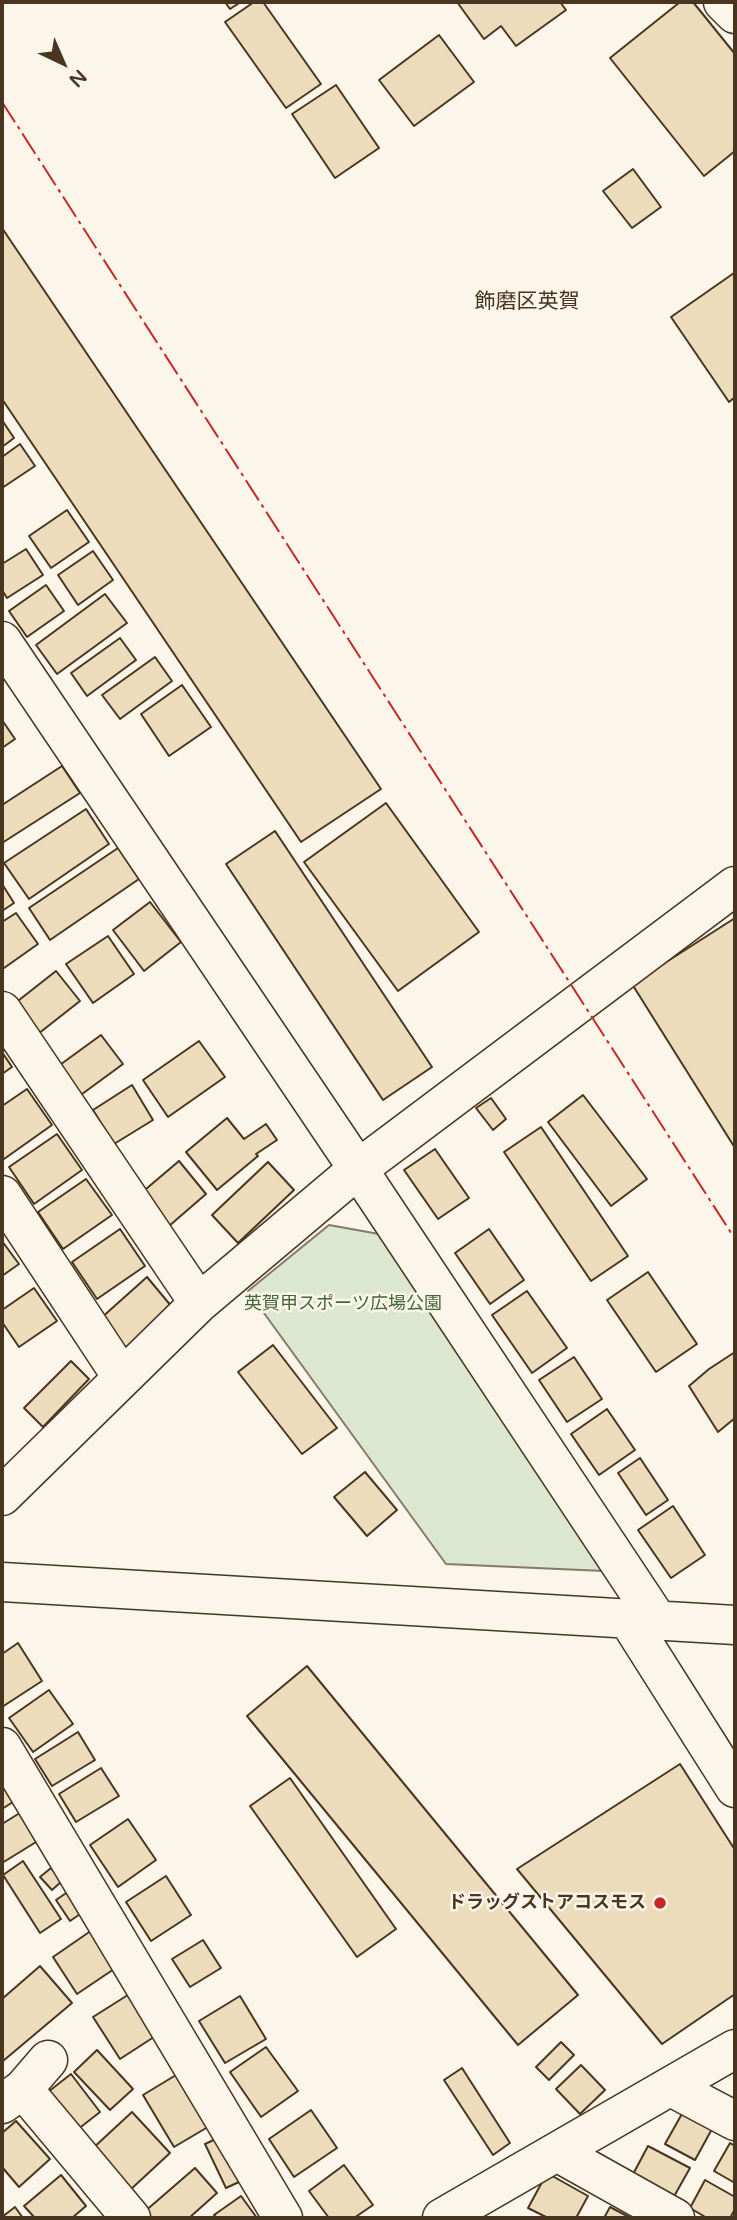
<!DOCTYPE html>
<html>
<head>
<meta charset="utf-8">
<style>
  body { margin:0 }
  #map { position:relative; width:737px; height:2220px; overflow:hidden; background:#fbf6e9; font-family:"Varela Round",sans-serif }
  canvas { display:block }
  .frame { position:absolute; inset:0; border:4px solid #4a3520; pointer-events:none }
  .north { position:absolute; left:28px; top:28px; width:70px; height:70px; -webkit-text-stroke:5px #fbf6e9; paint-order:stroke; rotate:136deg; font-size:19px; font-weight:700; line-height:28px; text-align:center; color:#4a3520 }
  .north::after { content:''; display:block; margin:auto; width:24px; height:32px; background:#4a3520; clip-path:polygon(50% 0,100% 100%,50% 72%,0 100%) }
</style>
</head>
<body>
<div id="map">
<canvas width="737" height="2220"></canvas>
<div class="frame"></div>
<div class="north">N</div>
</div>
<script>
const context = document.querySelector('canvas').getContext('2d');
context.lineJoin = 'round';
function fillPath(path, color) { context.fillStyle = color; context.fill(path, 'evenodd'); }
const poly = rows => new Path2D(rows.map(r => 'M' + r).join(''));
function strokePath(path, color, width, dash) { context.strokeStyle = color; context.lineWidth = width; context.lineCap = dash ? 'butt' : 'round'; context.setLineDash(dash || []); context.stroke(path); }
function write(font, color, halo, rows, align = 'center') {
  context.font = font + ' "Varela Round","Noto Sans JP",sans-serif'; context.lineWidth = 5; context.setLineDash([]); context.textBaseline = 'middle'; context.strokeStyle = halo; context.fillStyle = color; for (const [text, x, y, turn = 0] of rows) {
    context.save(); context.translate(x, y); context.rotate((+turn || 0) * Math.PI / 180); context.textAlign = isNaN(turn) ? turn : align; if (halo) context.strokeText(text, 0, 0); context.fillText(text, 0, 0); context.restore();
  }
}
const green = poly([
  [329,1225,379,1234,604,1571,446,1564,248,1291,329,1225]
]);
const building = poly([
  [225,2,241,2,230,9,225,2],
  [254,2,263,2,321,84,286,108,225,22,254,2],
  [457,2,560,2,566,10,516,46,501,26,484,39,457,2],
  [680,2,693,2,735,54,735,151,704,176,610,58,680,2],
  [439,35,474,82,414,126,379,80,439,35],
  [336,85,379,148,335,178,292,114,336,85],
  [633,169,661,207,632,228,603,191,633,169],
  [2,228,381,789,301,842,2,399,2,228],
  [734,273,735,397,729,402,671,317,734,273],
  [2,420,14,438,2,447,2,420],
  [20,444,35,466,2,488,2,457,20,444],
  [67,510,89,542,51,568,29,536,67,510],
  [26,549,43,575,7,598,2,590,2,564,26,549],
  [93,551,113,580,78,605,58,575,93,551],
  [46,585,64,611,27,637,9,611,46,585],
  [105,594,127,623,57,674,36,645,105,594],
  [120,638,136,660,87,696,71,673,120,638],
  [155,657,172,681,120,719,102,695,155,657],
  [182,685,211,727,169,756,141,714,182,685],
  [2,720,15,739,2,748,2,720],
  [62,766,80,793,2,843,2,805,62,766],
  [386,803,479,932,398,991,304,862,386,803],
  [86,809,109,844,29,899,4,863,86,809],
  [275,831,432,1067,383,1100,226,864,275,831],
  [118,848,139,879,50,940,29,908,118,848],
  [2,884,14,903,2,911,2,884],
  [150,902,181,942,144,971,113,930,150,902],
  [16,913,38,944,4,968,2,965,2,922,16,913],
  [735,918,735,1148,632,984,735,918],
  [108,936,134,974,93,1003,66,964,108,936],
  [56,971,80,1001,38,1034,14,1004,56,971],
  [101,1035,123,1064,78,1097,57,1067,101,1035],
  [199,1041,225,1077,168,1117,143,1080,199,1041],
  [2,1052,12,1067,2,1074,2,1052],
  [132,1085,153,1120,114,1144,93,1110,132,1085],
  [27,1089,52,1125,4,1159,2,1156,2,1106,27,1089],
  [583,1095,647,1179,611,1206,548,1122,583,1095],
  [491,1098,506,1119,493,1130,476,1108,491,1098],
  [227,1118,244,1139,266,1124,277,1140,256,1154,258,1156,217,1190,186,1152,227,1118],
  [541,1127,628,1256,591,1281,504,1152,541,1127],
  [57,1134,82,1170,34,1204,9,1167,57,1134],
  [435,1149,469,1198,438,1219,404,1170,435,1149],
  [179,1161,206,1194,161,1233,133,1200,179,1161],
  [268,1162,294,1190,238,1243,212,1215,268,1162],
  [86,1179,112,1215,63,1249,38,1212,86,1179],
  [120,1229,145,1266,97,1299,72,1262,120,1229],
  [489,1229,524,1280,490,1304,455,1253,489,1229],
  [2,1241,19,1264,2,1276,2,1241],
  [648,1272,697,1344,656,1372,607,1300,648,1272],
  [147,1277,172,1307,126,1348,100,1319,147,1277],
  [34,1288,57,1321,19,1347,2,1322,2,1310,34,1288],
  [527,1291,567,1348,532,1373,492,1315,527,1291],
  [273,1345,337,1428,302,1454,238,1372,273,1345],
  [735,1352,735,1418,718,1432,689,1386,709,1369,735,1352],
  [574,1357,602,1399,567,1422,539,1380,574,1357],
  [71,1361,89,1379,43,1427,24,1408,71,1361],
  [607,1409,635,1450,599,1475,571,1434,607,1409],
  [640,1458,668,1500,646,1515,618,1473,640,1458],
  [365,1472,397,1510,367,1536,334,1497,365,1472],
  [673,1506,705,1555,671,1578,638,1530,673,1506],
  [18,1643,42,1681,2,1707,2,1654,18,1643],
  [307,1666,578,1995,518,2045,247,1716,307,1666],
  [49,1690,73,1724,33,1752,9,1718,49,1690],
  [78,1732,95,1760,52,1786,35,1759,78,1732],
  [680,1764,735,1850,735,1994,662,2044,517,1869,680,1764],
  [101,1768,119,1796,76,1822,59,1794,101,1768],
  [2,1777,16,1800,2,1809,2,1777],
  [290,1778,396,1929,357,1957,250,1806,290,1778],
  [23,1811,41,1839,2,1863,2,1824,23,1811],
  [128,1819,156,1860,118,1887,90,1845,128,1819],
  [23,1861,61,1919,40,1933,3,1875,23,1861],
  [51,1868,62,1881,52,1890,40,1877,51,1868],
  [166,1876,191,1915,151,1941,126,1902,166,1876],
  [72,1889,86,1910,70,1921,56,1900,72,1889],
  [95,1928,120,1965,77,1994,53,1957,95,1928],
  [203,1940,221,1968,190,1987,172,1959,203,1940],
  [40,1966,72,2003,3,2061,2,1999,40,1966],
  [131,1993,157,2035,120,2059,93,2017,131,1993],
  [240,1996,266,2039,225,2063,199,2021,240,1996],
  [561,2042,574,2055,549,2080,536,2067,561,2042],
  [266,2047,298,2091,261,2117,230,2072,266,2047],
  [97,2050,133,2089,110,2110,74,2072,97,2050],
  [581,2065,605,2090,580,2114,556,2089,581,2065],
  [462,2068,510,2143,493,2155,444,2080,462,2068],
  [181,2072,213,2124,174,2147,143,2095,181,2072],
  [71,2074,100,2112,77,2130,48,2092,71,2074],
  [311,2110,337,2148,294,2177,269,2139,311,2110],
  [132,2112,170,2153,129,2191,91,2150,132,2112],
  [683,2112,712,2129,695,2160,665,2144,683,2112],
  [16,2121,50,2159,19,2187,2,2167,2,2133,16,2121],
  [220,2137,241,2181,226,2188,205,2144,220,2137],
  [730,2143,735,2146,735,2183,714,2171,730,2143],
  [648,2146,690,2168,672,2200,631,2178,648,2146],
  [344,2165,373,2205,354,2218,329,2218,309,2191,344,2165],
  [195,2168,217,2193,189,2218,147,2218,143,2213,195,2168],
  [547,2173,588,2196,576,2218,548,2218,528,2208,547,2173],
  [61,2175,86,2206,72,2218,35,2218,24,2206,61,2175],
  [705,2180,735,2197,735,2209,730,2218,707,2218,690,2208,705,2180],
  [241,2196,257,2218,217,2218,214,2215,241,2196],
  [15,2207,23,2218,2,2218,2,2217,15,2207],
  [610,2207,631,2218,604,2218,610,2207]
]);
const minor = poly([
  [723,2,735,14],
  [2,641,358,1169,658,1621],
  [2,1011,199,1303],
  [2,1195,122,1377],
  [2,1496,199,1303,358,1169,735,886],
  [2,1582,735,1625],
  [628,1619,735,1788],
  [2,1747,283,2218],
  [671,2087,735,2121],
  [23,2089,131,2218],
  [2,2104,23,2089,48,2060],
  [557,2152,675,2218],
  [442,2218,735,2049]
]);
const power = poly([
  [2,102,735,1239]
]);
const markers = [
  [660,1903,7,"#c62828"]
];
const parkNames = [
  ["英賀甲スポーツ広場公園",343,1304]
];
const poiNames = [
  ["ドラッグストアコスモス",646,1903]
];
const quarterNames = [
  ["飾磨区英賀",527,302]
];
fillPath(green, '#dce7d0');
strokePath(green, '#887966', 2);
fillPath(building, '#ecdcbc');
strokePath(building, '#4a3520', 2);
strokePath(minor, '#4a3520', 41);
strokePath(minor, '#fbf6e9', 38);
strokePath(power, '#c62828', 2, [24, 5, 3.5, 5]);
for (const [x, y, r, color] of markers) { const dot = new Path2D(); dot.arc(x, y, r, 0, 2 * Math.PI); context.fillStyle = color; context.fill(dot); strokePath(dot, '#fbf6e9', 2.5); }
write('18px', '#436837', '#fbf6e9', parkNames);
write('bold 18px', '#4a3520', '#fbf6e9', poiNames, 'right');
write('21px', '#4a3520', '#fbf6e9', quarterNames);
</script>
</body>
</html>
